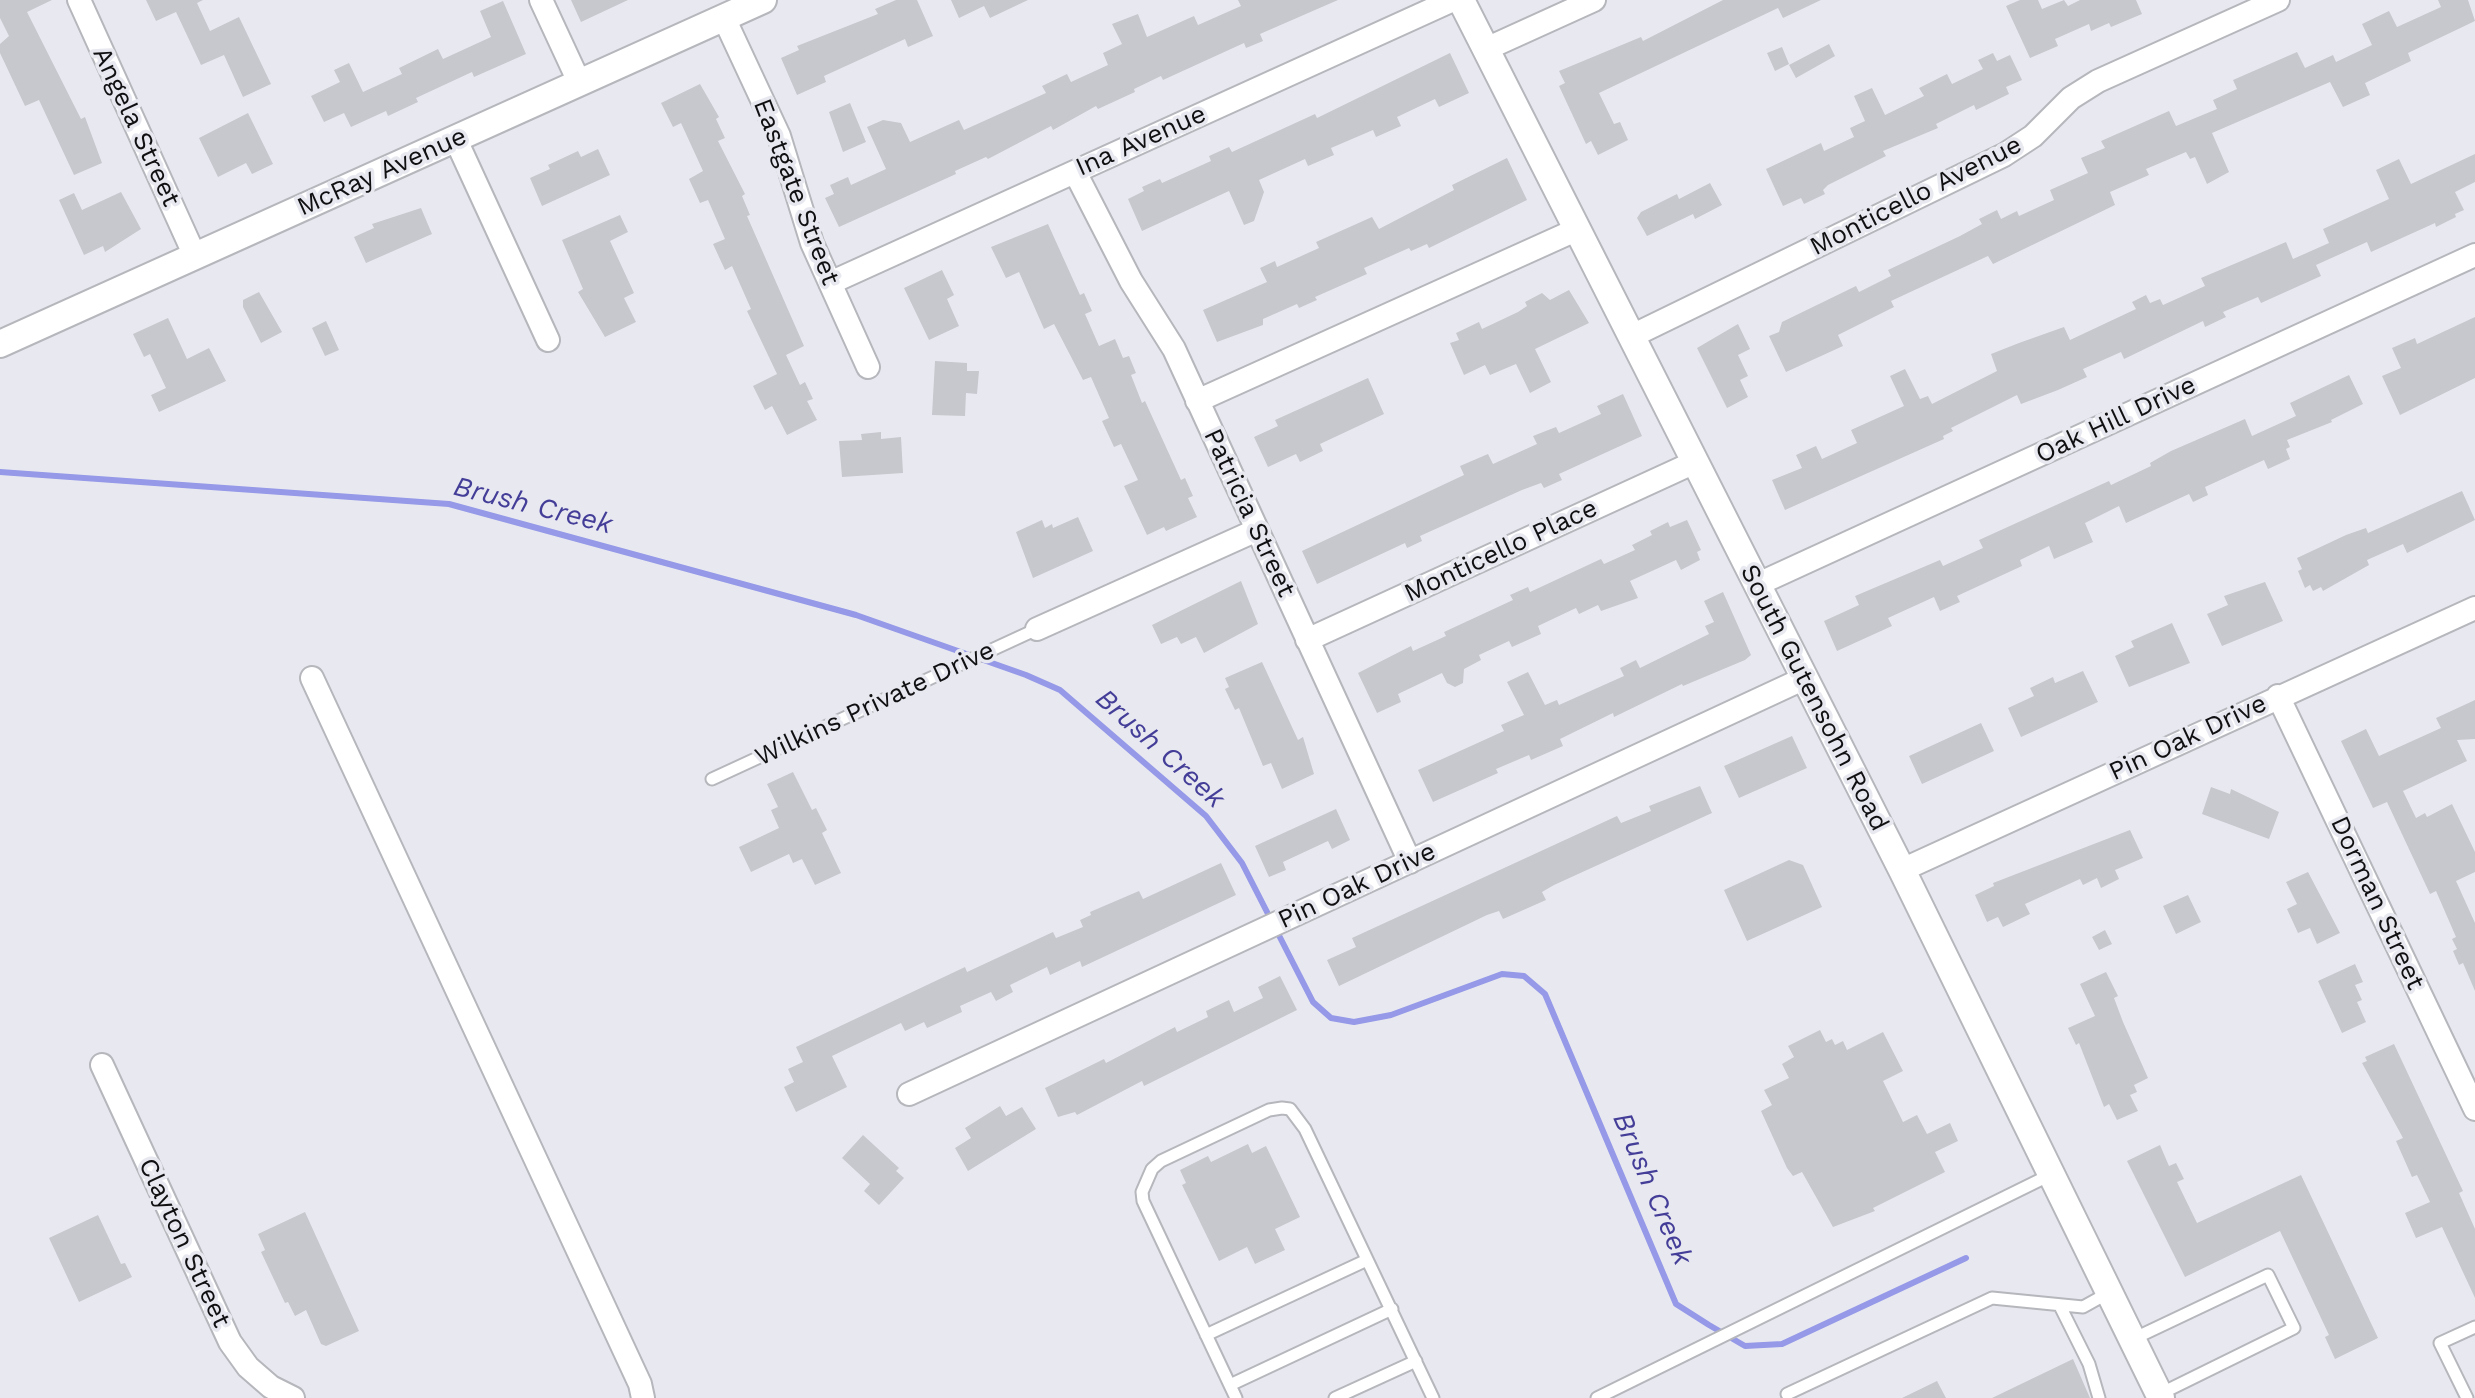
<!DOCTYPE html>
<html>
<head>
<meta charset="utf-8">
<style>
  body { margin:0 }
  canvas { display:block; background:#e8e9f0 }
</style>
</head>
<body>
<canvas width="2475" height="1398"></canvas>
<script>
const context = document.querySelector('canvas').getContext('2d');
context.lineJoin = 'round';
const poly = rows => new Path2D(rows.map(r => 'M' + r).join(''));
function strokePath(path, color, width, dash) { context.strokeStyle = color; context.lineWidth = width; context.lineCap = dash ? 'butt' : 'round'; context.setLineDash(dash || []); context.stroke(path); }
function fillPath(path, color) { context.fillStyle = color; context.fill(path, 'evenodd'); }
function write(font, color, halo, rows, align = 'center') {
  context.font = font + ' "Work Sans",sans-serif'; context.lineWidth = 7; context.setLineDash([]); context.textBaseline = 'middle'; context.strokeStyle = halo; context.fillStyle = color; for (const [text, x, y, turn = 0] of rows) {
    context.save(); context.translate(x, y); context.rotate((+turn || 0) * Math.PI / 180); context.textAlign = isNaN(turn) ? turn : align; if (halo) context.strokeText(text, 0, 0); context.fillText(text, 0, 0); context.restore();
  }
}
const stream = poly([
  [0,472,449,504,856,615,1026,675,1060,690,1206,816,1242,863,1313,1002,1331,1018,1354,1022,1391,1015,1502,974,1524,976,1545,994,1676,1304,1709,1325,1745,1346,1782,1344,1966,1258]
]);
const building = poly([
  [0,0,52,0,27,12,81,119,85,117,102,163,74,175,39,100,25,106,0,53,0,44,9,36,0,18],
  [146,0,203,0,197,3,210,31,239,17,271,84,243,97,224,55,201,65,176,12,156,21],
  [571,0,628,0,581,22],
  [896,0,917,0,933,36,908,47,905,39,824,76,826,82,797,95,781,58,799,50,797,46,878,14,875,9],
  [951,0,1028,0,990,18,984,6,959,18],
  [1238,0,1338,0,1260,34,1263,41,1246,48,1244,43,1163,80,1161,76,1134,89,1135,92,1098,109,1096,106,1053,130,1051,126,988,159,986,157,955,171,956,174,839,227,825,198,834,194,830,185,848,177,851,185,886,169,867,127,883,120,901,123,910,142,959,120,964,130,1046,93,1042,86,1067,74,1071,82,1108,65,1103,53,1122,44,1112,24,1138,14,1147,37,1194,16,1198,25,1241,6],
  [1723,0,1821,0,1783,18,1778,8,1599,93,1614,124,1620,122,1628,140,1598,155,1591,141,1586,144,1559,86,1565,83,1559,71,1641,37,1643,41],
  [2020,0,2038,0,2042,9,2064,0,2068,6,2080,0,2136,0,2142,14,2111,27,2109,23,2091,31,2089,24,2055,39,2058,46,2030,58,2006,6],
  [2438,0,2468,0,2475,21,2408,53,2411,61,2365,83,2370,95,2343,107,2330,82,2212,133,2229,172,2207,184,2195,157,2190,159,2186,152,2146,169,2149,175,2110,192,2115,205,1993,264,1988,256,1891,301,1894,307,1838,335,1843,346,1786,372,1769,336,1779,332,1782,322,1856,286,1859,292,1891,276,1888,270,1960,236,1982,224,1979,219,1997,210,2001,219,2017,211,2019,216,2054,200,2050,190,2088,173,2081,158,2105,148,2101,141,2169,111,2176,126,2217,109,2213,100,2237,89,2233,80,2297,52,2305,68,2333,55,2336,62,2372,45,2362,24,2389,11,2397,27,2441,7],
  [503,1,526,54,474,77,472,72,416,98,418,102,388,116,386,111,351,127,344,113,324,122,311,96,340,82,334,70,349,63,363,92,402,74,399,68,438,49,443,59,491,37,480,11],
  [1829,44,1835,56,1796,78,1789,65],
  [1782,47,1789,64,1775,71,1767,53],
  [1450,53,1469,93,1439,107,1435,99,1397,117,1401,126,1376,137,1373,130,1331,148,1334,155,1308,166,1305,159,1259,180,1264,192,1254,221,1244,225,1229,191,1142,231,1128,199,1144,191,1142,187,1160,179,1162,183,1211,161,1209,156,1229,147,1232,152,1315,114,1317,118],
  [1993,53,1997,61,2010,55,2022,80,2006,87,2009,94,1976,110,1974,105,1936,124,1938,128,1883,151,1886,156,1828,185,1823,190,1825,194,1804,204,1801,198,1783,206,1766,169,1821,143,1824,151,1854,137,1850,128,1865,121,1854,96,1872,88,1885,115,1924,96,1919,88,1947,74,1952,84,1983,69,1978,60],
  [700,84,719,117,716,119,725,138,718,141,745,194,742,196,750,215,747,216,804,346,786,355,800,385,805,382,813,399,807,401,817,420,787,435,772,406,765,410,753,386,777,374,747,311,751,309,732,266,725,270,713,244,725,239,708,200,700,203,689,179,703,171,681,123,673,127,661,103],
  [850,103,866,142,843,152,829,112],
  [248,113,273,164,252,174,246,163,218,177,199,138],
  [598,149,610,175,542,206,530,178,550,169,548,165,578,151,581,157],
  [2475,154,2475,182,2455,192,2464,210,2455,214,2456,217,2436,227,2435,223,2371,252,2367,242,2316,265,2321,276,2261,303,2258,297,2223,312,2226,317,2205,327,2203,321,2124,359,2121,352,2083,369,2087,377,2058,390,2021,404,2017,395,1951,428,1953,431,1943,436,1944,439,1785,510,1772,480,1802,468,1796,455,1816,446,1822,459,1857,443,1851,430,1904,406,1890,376,1905,369,1920,399,1928,396,1932,404,1997,371,1991,354,2019,343,2064,327,2070,340,2136,309,2132,302,2146,295,2150,303,2160,299,2163,305,2205,286,2201,278,2286,242,2293,259,2329,243,2323,229,2389,199,2376,170,2399,159,2411,184],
  [1507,158,1527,200,1429,248,1427,244,1411,251,1409,248,1364,268,1367,274,1315,297,1317,300,1299,308,1297,304,1263,319,1263,325,1217,342,1203,310,1267,282,1260,268,1275,261,1277,267,1319,248,1316,242,1372,217,1379,229,1454,190,1452,185],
  [1710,183,1722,205,1695,219,1693,214,1647,236,1637,218,1641,212,1677,194,1679,199],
  [121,192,141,229,105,252,103,246,84,255,59,200,74,193,82,210],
  [421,208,432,234,366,263,354,237,374,228,372,224],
  [620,215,628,232,610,241,634,293,624,298,636,322,605,337,578,292,583,289,562,240],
  [1048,224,1080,295,1084,293,1092,311,1085,314,1099,346,1115,339,1123,358,1129,356,1136,373,1131,375,1142,403,1145,401,1181,480,1185,478,1193,496,1188,498,1197,517,1166,531,1164,527,1147,535,1124,486,1138,480,1121,444,1114,447,1102,421,1109,418,1091,377,1083,380,1054,324,1044,329,1019,272,1006,278,991,247],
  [942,270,954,295,947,299,959,326,929,340,904,288],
  [1569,290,1589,323,1535,349,1551,382,1530,393,1516,364,1490,375,1485,365,1464,375,1450,343,1459,340,1456,333,1479,322,1482,329,1518,312,1527,306,1525,302,1542,293,1550,300],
  [259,292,282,332,261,343,243,307,243,300],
  [2475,317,2475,378,2400,415,2382,376,2401,368,2392,348,2415,338,2417,344],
  [168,318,187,359,209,348,226,381,159,412,151,395,166,388,150,354,144,357,133,334],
  [326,321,339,350,325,356,312,328],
  [1738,324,1750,349,1738,355,1748,376,1740,380,1748,397,1727,408,1697,348],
  [935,361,967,363,967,371,979,371,977,394,966,393,965,416,932,415],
  [2349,375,2363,404,2331,420,2332,422,2287,440,2290,447,2286,449,2290,459,2268,469,2264,460,2205,487,2208,495,2193,502,2189,494,2126,523,2119,506,2085,523,2093,542,2054,559,2049,546,2020,560,2022,566,1957,596,1960,602,1940,611,1934,597,1888,618,1892,626,1837,651,1824,621,1859,605,1855,596,1940,560,1943,566,1983,548,1979,540,2109,481,2111,485,2151,466,2150,463,2171,451,2245,419,2252,436,2296,416,2290,403],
  [1368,378,1384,414,1320,444,1323,451,1300,462,1296,454,1268,467,1254,437,1278,426,1275,420],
  [1623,394,1642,436,1559,474,1562,480,1544,488,1541,483,1522,490,1420,536,1422,541,1407,548,1405,543,1317,584,1302,551,1464,475,1460,466,1488,454,1493,464,1537,444,1533,436,1556,427,1559,433,1601,414,1597,406],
  [881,432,881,439,901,437,903,473,842,477,839,441,862,440,861,434],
  [2462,491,2475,520,2407,553,2403,544,2367,560,2369,565,2323,591,2321,587,2313,591,2310,585,2305,588,2298,571,2302,569,2297,558,2346,535,2366,528,2368,533],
  [1078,517,1093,551,1033,578,1016,532,1042,520,1045,528,1052,524,1053,528],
  [1687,520,1701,550,1697,552,1700,560,1681,570,1676,560,1630,581,1638,598,1601,611,1598,605,1579,614,1576,608,1538,626,1541,634,1512,647,1509,641,1479,655,1481,660,1464,669,1463,683,1455,687,1447,683,1442,673,1398,694,1401,702,1377,713,1358,673,1411,646,1413,651,1446,636,1444,632,1513,600,1510,595,1528,587,1530,592,1601,559,1604,564,1635,550,1632,545,1652,535,1650,531,1668,522,1670,527],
  [1241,581,1258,624,1204,653,1196,637,1181,644,1177,637,1161,644,1152,625],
  [2265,582,2283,621,2222,646,2207,614,2228,605,2224,596],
  [1723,592,1751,655,1745,660,1683,686,1682,684,1614,717,1613,713,1560,739,1563,746,1531,760,1529,755,1496,769,1498,773,1433,802,1418,770,1504,731,1501,725,1524,715,1507,682,1528,672,1545,705,1557,700,1559,705,1624,676,1620,668,1636,660,1640,668,1709,634,1705,626,1714,622,1704,601],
  [2172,623,2190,663,2129,687,2115,656,2134,647,2131,641],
  [1262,662,1298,740,1303,737,1314,774,1282,789,1271,763,1263,766,1239,708,1235,710,1225,689,1229,687,1225,678],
  [2083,671,2098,702,2021,737,2008,708,2034,696,2030,688,2053,677,2055,683],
  [2475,700,2475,739,2457,740,2467,761,2403,791,2416,818,2425,813,2427,817,2452,804,2475,852,2475,872,2456,881,2475,923,2475,991,2463,963,2459,965,2453,951,2457,949,2452,939,2456,937,2436,891,2430,894,2387,802,2373,808,2341,741,2366,729,2379,756,2441,728,2436,718],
  [1981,723,1994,751,1922,784,1909,756],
  [1792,736,1807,768,1739,798,1724,766],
  [793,772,812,810,816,808,827,830,822,833,841,873,815,885,802,859,793,863,789,854,751,872,739,847,779,828,771,810,778,807,767,784],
  [1700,786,1712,813,1554,885,1542,892,1546,900,1503,919,1499,911,1487,915,1339,986,1327,960,1356,947,1352,938,1617,816,1621,823,1651,811,1649,806],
  [2211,787,2230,794,2231,789,2279,812,2269,839,2202,814],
  [1336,809,1350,840,1332,849,1328,841,1283,862,1286,870,1269,877,1255,846],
  [2130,830,2143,858,2115,870,2119,879,2101,888,2097,878,2083,885,2080,879,2025,904,2030,914,2003,927,1998,917,1987,922,1975,895,1994,886,1993,883],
  [1789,860,1803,865,1822,907,1747,941,1724,890],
  [1221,863,1236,895,1082,967,1080,961,1050,975,1047,967,1010,985,1013,992,996,1001,991,992,960,1006,962,1012,927,1028,924,1022,905,1031,901,1023,832,1056,847,1087,796,1112,784,1087,794,1082,788,1069,803,1062,796,1047,965,967,967,972,1053,932,1056,938,1083,927,1080,920,1091,915,1090,912,1139,891,1143,899],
  [2308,872,2340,933,2317,944,2310,928,2298,933,2287,909,2297,904,2286,882],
  [2188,895,2201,922,2176,934,2163,906],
  [2105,930,2112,944,2099,950,2092,937],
  [2355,964,2363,982,2355,985,2362,1000,2357,1002,2366,1022,2342,1033,2318,981],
  [2106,972,2118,996,2114,998,2123,1022,2148,1078,2134,1085,2137,1092,2130,1095,2138,1111,2117,1120,2109,1104,2104,1107,2079,1043,2076,1045,2068,1028,2095,1016,2080,984],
  [1280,976,1297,1010,1144,1086,1142,1081,1077,1115,1075,1112,1058,1117,1045,1088,1104,1059,1106,1063,1175,1027,1177,1032,1208,1017,1206,1011,1229,1000,1234,1012,1263,998,1258,987],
  [1820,1030,1826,1042,1832,1039,1835,1045,1843,1041,1847,1050,1883,1032,1903,1071,1883,1081,1903,1122,1917,1115,1927,1134,1950,1123,1958,1141,1935,1152,1945,1172,1873,1208,1875,1211,1833,1227,1802,1172,1793,1176,1787,1168,1761,1111,1772,1105,1764,1090,1789,1078,1782,1064,1794,1057,1788,1046],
  [2394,1044,2463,1191,2459,1193,2475,1229,2475,1298,2442,1227,2416,1238,2405,1213,2430,1202,2417,1175,2412,1177,2396,1141,2403,1138,2362,1063,2367,1061,2365,1057],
  [1000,1106,1006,1116,1022,1107,1036,1129,968,1171,955,1148,971,1138,965,1128],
  [863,1135,899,1168,896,1171,904,1178,879,1205,864,1191,870,1184,842,1158],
  [1248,1144,1252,1153,1266,1146,1300,1217,1275,1229,1285,1250,1255,1264,1247,1247,1219,1261,1182,1185,1186,1183,1180,1170,1208,1156,1211,1162],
  [2160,1145,2169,1166,2176,1163,2184,1179,2177,1182,2197,1223,2301,1175,2378,1338,2335,1359,2325,1337,2329,1335,2280,1231,2185,1277,2127,1161],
  [305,1212,359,1331,326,1346,321,1344,306,1310,295,1316,288,1302,285,1303,261,1252,265,1250,258,1234],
  [98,1215,121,1264,125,1263,132,1277,79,1302,49,1238],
  [2073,1359,2090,1398,1992,1398],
  [1937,1381,1946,1398,1902,1398]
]);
const service = poly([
  [712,779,1037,629],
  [2060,1306,2089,1364,2099,1398],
  [1206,1335,1367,1260],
  [2133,1339,2268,1275,2294,1328,2160,1394],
  [1230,1385,1392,1309],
  [1787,1394,1992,1298,2083,1307,2110,1292],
  [1236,1398,1143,1201,1142,1192,1152,1169,1161,1161,1269,1110,1282,1108,1290,1109,1305,1129,1433,1398],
  [1335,1398,1416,1361],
  [1597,1398,2052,1174],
  [2467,1398,2440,1343,2475,1327]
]);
const minor = poly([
  [79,0,194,254],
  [541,0,580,84],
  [724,18,779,136,812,243,868,367],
  [1486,49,1594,0],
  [456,140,548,340],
  [1075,172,1131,281,1174,349,1410,862],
  [830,283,1453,0],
  [1632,336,2004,155,2033,136,2071,98,2098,81,2278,0],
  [1197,401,1578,229],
  [1756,585,2475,255],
  [1037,629,1257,530],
  [1307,640,1695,462],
  [312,678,640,1384,643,1398],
  [2278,696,2475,1109],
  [1902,870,2475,608],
  [102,1065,230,1342,248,1367,271,1387,293,1398],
  [909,1094,1805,678]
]);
const tertiary = poly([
  [1461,0,1902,870,2161,1398],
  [0,344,763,0]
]);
const streetNames = [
  ["Angela Street",136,127,65],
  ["Ina Avenue",1141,141,-24],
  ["McRay Avenue",382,172,-24],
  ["Eastgate Street",796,192,69],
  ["Monticello Avenue",1916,196,-27],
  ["Oak Hill Drive",2116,420,-25],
  ["Patricia Street",1249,513,65],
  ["Monticello Place",1501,551,-25],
  ["South Gutensohn Road",1814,698,63],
  ["Wilkins Private Drive",875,704,-25],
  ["Pin Oak Drive",2188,738,-25],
  ["Pin Oak Drive",1357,886,-25],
  ["Dorman Street",2377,903,65],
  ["Clayton Street",184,1243,65]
];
const waterNames = [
  ["Brush Creek",533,506,14],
  ["Brush Creek",1160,749,42],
  ["Brush Creek",1652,1189,67]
];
strokePath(stream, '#9599e7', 6);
fillPath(building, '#c7c7ce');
strokePath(service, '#b6b7bd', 15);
strokePath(minor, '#b6b7bd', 26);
strokePath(tertiary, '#b6b7bd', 30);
strokePath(service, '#fff', 11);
strokePath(minor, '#fff', 22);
strokePath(tertiary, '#fff', 26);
write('26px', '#101012', '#e8e9f0', streetNames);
write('italic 28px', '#443e98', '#e8e9f0', waterNames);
</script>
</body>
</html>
